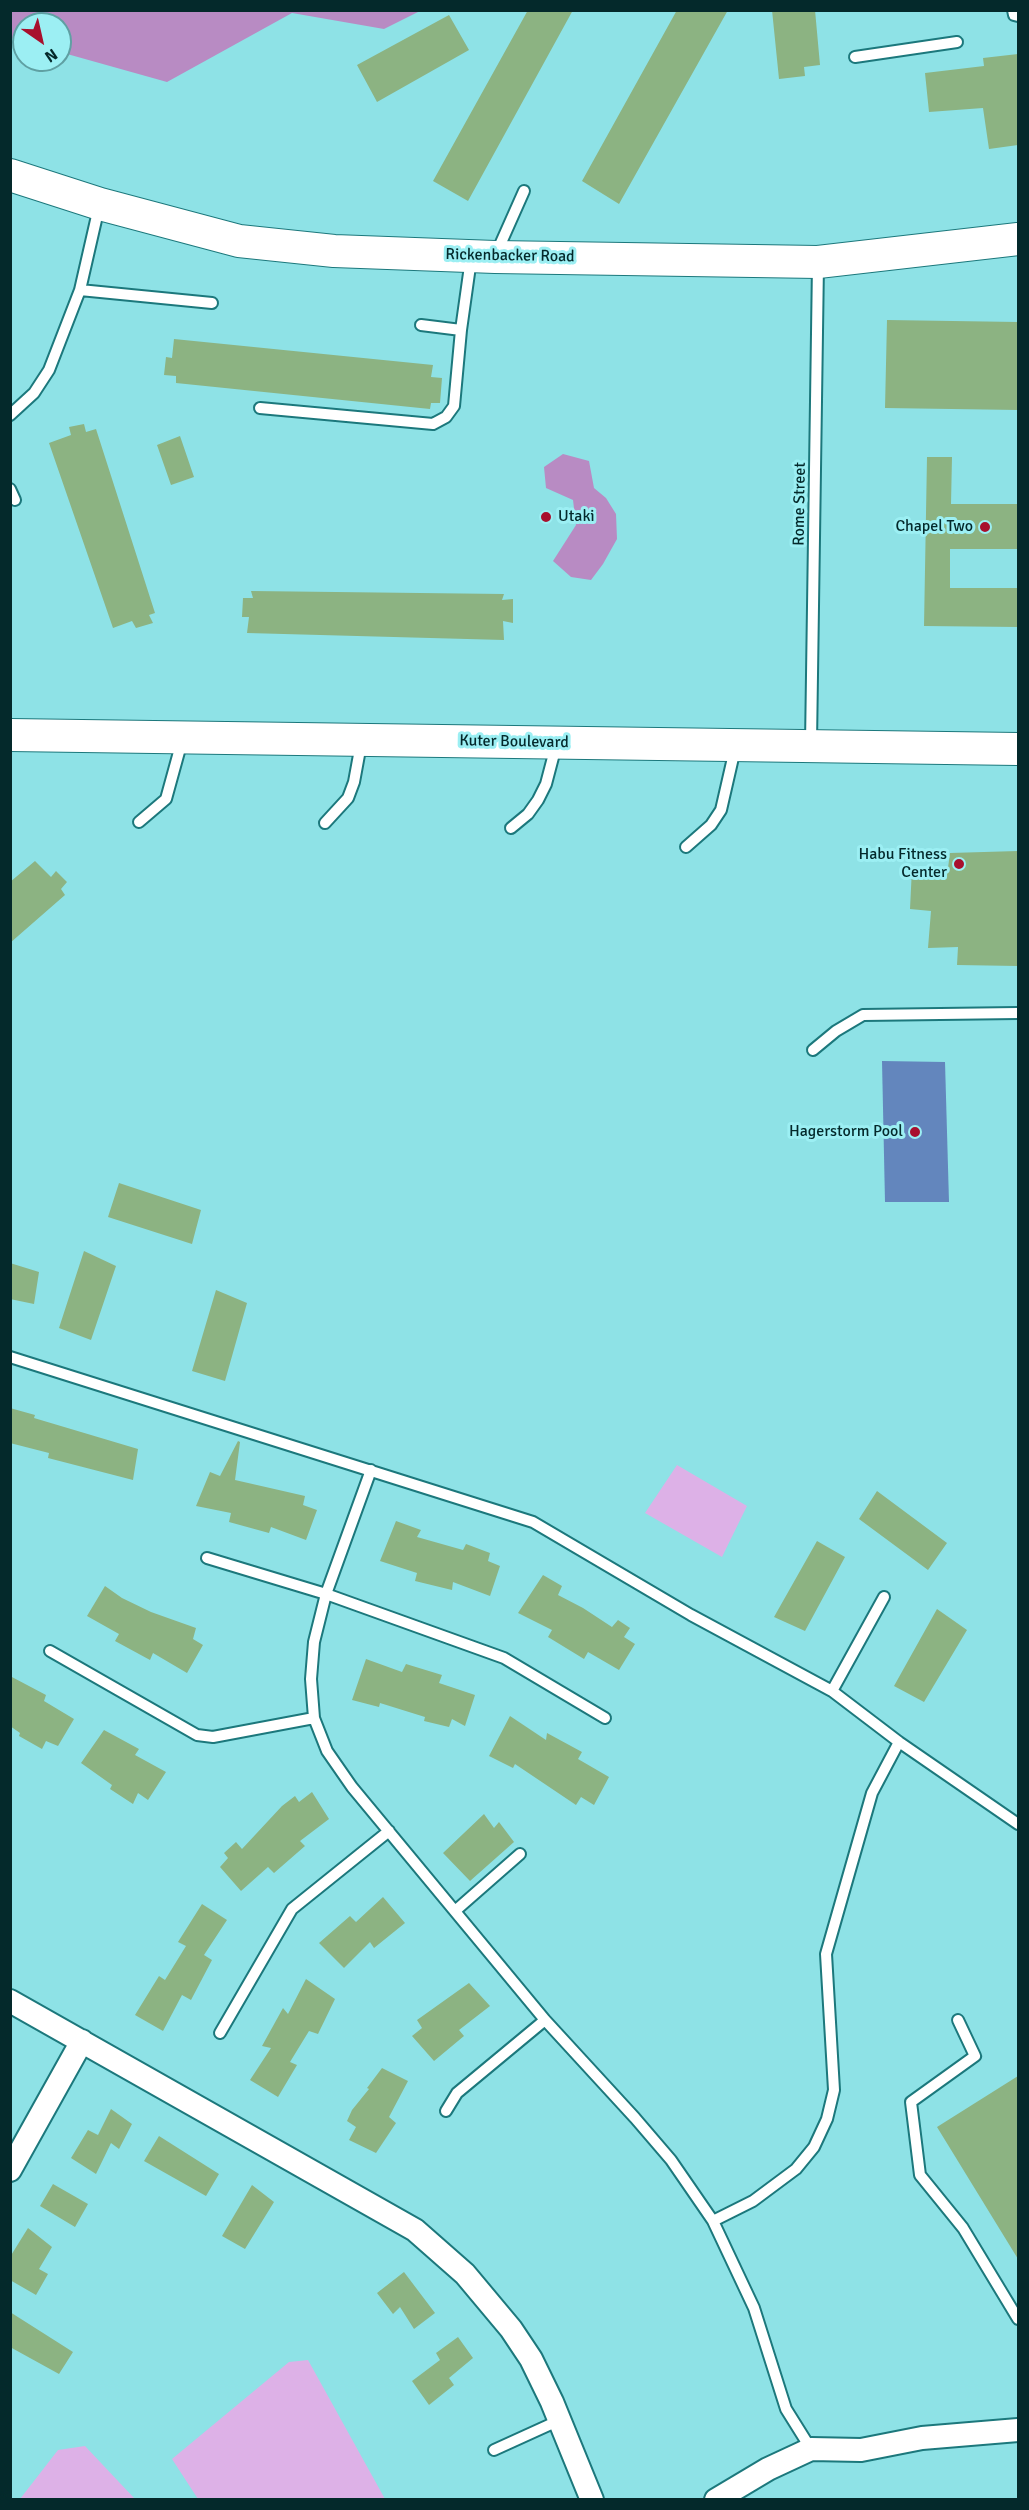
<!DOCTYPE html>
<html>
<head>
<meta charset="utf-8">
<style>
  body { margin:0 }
  #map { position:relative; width:1029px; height:2510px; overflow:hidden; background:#8ee2e6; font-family:Signika,sans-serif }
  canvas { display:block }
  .frame { position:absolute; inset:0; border:12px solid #04292b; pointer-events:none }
  .north { position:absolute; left:12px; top:12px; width:60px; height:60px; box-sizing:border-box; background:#9ceff3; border:2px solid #5fa0a3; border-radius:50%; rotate:146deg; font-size:16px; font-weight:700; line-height:24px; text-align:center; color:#04292b }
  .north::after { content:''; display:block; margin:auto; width:21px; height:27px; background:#a80f2d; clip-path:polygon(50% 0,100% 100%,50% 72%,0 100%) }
</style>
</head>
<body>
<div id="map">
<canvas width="1029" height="2510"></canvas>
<div class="frame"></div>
<div class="north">N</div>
</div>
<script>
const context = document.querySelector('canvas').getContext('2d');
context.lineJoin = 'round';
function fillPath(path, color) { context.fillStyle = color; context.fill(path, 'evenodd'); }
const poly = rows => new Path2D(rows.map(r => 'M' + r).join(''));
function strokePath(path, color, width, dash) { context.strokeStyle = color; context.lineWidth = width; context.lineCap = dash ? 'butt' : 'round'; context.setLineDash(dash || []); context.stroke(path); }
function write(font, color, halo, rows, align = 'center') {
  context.font = font + ' Signika,sans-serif'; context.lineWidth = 6; context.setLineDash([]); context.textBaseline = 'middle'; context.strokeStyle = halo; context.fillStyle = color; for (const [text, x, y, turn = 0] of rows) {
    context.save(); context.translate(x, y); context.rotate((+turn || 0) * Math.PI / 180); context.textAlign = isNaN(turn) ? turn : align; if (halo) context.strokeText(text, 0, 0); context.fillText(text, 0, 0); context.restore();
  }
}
const green = poly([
  [677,1465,747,1506,722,1557,645,1513],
  [308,2360,385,2499,198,2499,172,2459,289,2362],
  [85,2446,135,2499,20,2499,58,2450]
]);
const forest = poly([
  [10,11,11,10,420,11,384,29,292,13,167,82,60,52,60,24,24,24,24,42,11,38],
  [563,454,589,461,594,488,606,498,616,514,617,539,603,564,591,580,571,577,553,561,576,525,573,500,546,488,544,467]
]);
const water = poly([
  [882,1061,945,1062,949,1202,885,1202]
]);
const building = poly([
  [528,10,573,10,468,201,433,181],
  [677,10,728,10,619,204,582,181],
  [772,10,815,10,820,65,804,67,805,76,779,79],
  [449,15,469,50,377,102,357,65],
  [1018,54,1018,145,989,149,983,108,929,112,925,73,984,66,983,58],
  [887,320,1018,322,1018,410,885,408],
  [174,339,433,365,431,377,442,378,440,403,431,403,430,409,176,383,176,376,164,375,166,357,172,358],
  [84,424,86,432,96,429,155,613,149,615,153,623,136,628,132,621,113,628,49,443,71,435,69,427],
  [180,436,194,477,171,485,157,445],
  [927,457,952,457,951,504,1018,504,1018,549,950,549,950,588,1018,588,1018,627,924,626],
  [251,591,504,594,502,600,513,599,513,623,503,621,504,640,247,633,249,617,242,617,243,598,253,598],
  [1018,851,1018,966,957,965,958,947,928,948,931,911,910,909,912,868,948,868,950,853],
  [35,861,51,877,56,871,67,882,61,889,65,895,10,943,10,882],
  [119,1183,201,1210,192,1244,108,1217],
  [84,1251,116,1266,91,1340,59,1328],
  [10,1263,39,1272,34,1304,10,1299],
  [216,1290,247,1303,225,1381,192,1371],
  [10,1408,35,1415,34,1418,138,1449,133,1480,48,1458,49,1453,10,1443],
  [238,1441,240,1442,235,1480,305,1496,303,1505,317,1510,306,1540,271,1527,269,1533,229,1522,231,1513,196,1506,210,1472,220,1476],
  [877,1491,947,1543,928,1570,859,1519],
  [396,1521,421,1530,417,1537,463,1550,466,1544,490,1553,488,1561,500,1566,490,1596,453,1582,452,1590,415,1581,417,1573,380,1561],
  [817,1541,845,1557,805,1631,774,1617],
  [543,1575,562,1586,558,1595,583,1608,612,1627,618,1620,630,1628,624,1637,635,1644,619,1670,588,1652,584,1659,548,1637,552,1630,518,1613],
  [105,1586,122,1598,151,1612,196,1628,193,1639,203,1645,187,1673,153,1653,150,1660,115,1641,119,1634,87,1616],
  [937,1609,967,1630,924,1702,894,1686],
  [366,1659,402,1672,406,1664,442,1675,439,1683,475,1695,465,1726,452,1719,449,1727,424,1721,425,1717,380,1703,379,1707,352,1700],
  [10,1676,46,1695,44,1701,74,1719,58,1746,46,1741,42,1749,19,1736,20,1733,10,1726],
  [510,1716,546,1740,547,1733,582,1752,578,1759,609,1777,594,1805,581,1797,576,1805,515,1764,513,1768,489,1756],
  [104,1730,139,1749,135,1755,166,1772,148,1800,138,1793,133,1804,110,1789,112,1785,81,1763],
  [312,1792,329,1819,300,1841,305,1846,274,1873,268,1867,241,1891,220,1867,228,1858,224,1853,236,1842,242,1849,282,1806,295,1796,299,1802],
  [484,1814,494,1828,499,1822,514,1842,470,1881,443,1853],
  [383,1897,405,1923,374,1948,370,1942,344,1968,319,1943,350,1916,356,1922],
  [202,1904,227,1920,204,1955,212,1960,191,2000,182,1995,163,2031,135,2015,159,1976,165,1980,186,1946,178,1942],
  [306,1979,335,1999,318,2034,309,2031,290,2062,297,2065,278,2097,250,2080,271,2048,262,2046,283,2008,288,2014],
  [469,1983,490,2006,459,2030,464,2036,434,2061,412,2036,422,2028,417,2020],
  [382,2068,408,2081,389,2117,396,2123,376,2153,349,2140,356,2127,347,2121,352,2110,369,2089,367,2088],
  [1018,2076,1018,2259,937,2127],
  [111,2109,132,2124,119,2149,111,2143,96,2174,71,2158,88,2130,98,2135],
  [159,2136,219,2174,206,2196,144,2161],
  [53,2184,88,2204,75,2227,40,2206],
  [252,2185,274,2202,245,2249,222,2236],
  [28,2228,52,2247,39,2269,48,2274,36,2295,10,2280,10,2257],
  [404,2272,435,2313,414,2329,400,2307,393,2314,377,2293],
  [10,2312,73,2352,59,2374,10,2347],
  [458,2337,473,2358,449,2378,454,2385,429,2405,412,2381,440,2360,436,2353]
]);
const lane = poly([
  [1013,10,1014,15,1018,16],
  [855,57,957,42],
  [496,254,524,191],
  [80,290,212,303],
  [421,325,461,330],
  [260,408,433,424,446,417,454,406,461,330,471,259],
  [10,415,34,393,49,370,80,290,99,207],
  [10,489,15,500],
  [811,743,818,264],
  [139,822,166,799,182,741],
  [325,823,348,798,354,782,361,744],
  [511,828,528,814,538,800,546,784,556,746],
  [686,847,711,825,721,810,735,749],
  [813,1050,836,1031,863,1015,1018,1013],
  [10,1357,533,1522,691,1615,832,1691,899,1742,1018,1824],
  [371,1470,326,1594,314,1642,311,1679,314,1718,327,1751,352,1787,545,2020,635,2118,671,2160,713,2221,754,2308,786,2409,811,2449],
  [207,1558,326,1594,504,1658,605,1718],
  [50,1651,197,1735,213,1737,314,1718],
  [832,1691,884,1597],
  [455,1911,520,1854],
  [958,2020,975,2056,911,2102,920,2175,963,2228,1018,2319],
  [220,2033,292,1909,389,1831],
  [446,2111,457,2093,545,2020],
  [713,2221,753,2201,796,2169,814,2147,827,2119,834,2090,826,1954,872,1793,899,1742],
  [494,2450,560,2420]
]);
const street = poly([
  [10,2001,415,2230,465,2274,511,2329,531,2359,552,2402,592,2500],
  [10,2170,82,2041],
  [716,2500,768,2469,811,2449,861,2450,922,2438,1018,2430]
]);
const secondary = poly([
  [10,175,100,204,239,241,334,251,495,257,818,262,1018,239],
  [10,735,1018,749]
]);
const markers = [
  [546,517,6,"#a80f2d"],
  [985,527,6,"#a80f2d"],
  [959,864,6,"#a80f2d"],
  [915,1132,6,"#a80f2d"]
];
const streetNames = [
  ["Rickenbacker Road",510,256,1],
  ["Rome Street",800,504,-89],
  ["Kuter Boulevard",514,742,1]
];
const poiNames = [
  ["Utaki",558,517,"left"],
  ["Chapel Two",973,527],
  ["Habu Fitness",947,855],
  ["Center",947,873],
  ["Hagerstorm Pool",903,1132]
];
fillPath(green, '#ddb1e7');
fillPath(forest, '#b88bc3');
fillPath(water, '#6386bd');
fillPath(building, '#8cb382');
strokePath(lane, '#1c787c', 14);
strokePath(street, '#1c787c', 26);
strokePath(secondary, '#1c787c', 34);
strokePath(lane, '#fff', 10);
strokePath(street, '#fff', 22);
strokePath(secondary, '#fff', 32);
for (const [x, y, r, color] of markers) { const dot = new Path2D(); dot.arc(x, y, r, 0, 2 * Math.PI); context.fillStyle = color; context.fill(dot); strokePath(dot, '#9ceff3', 2); }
write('16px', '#04292b', '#9ceff3', streetNames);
write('16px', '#04292b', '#9ceff3', poiNames, 'right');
</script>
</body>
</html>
